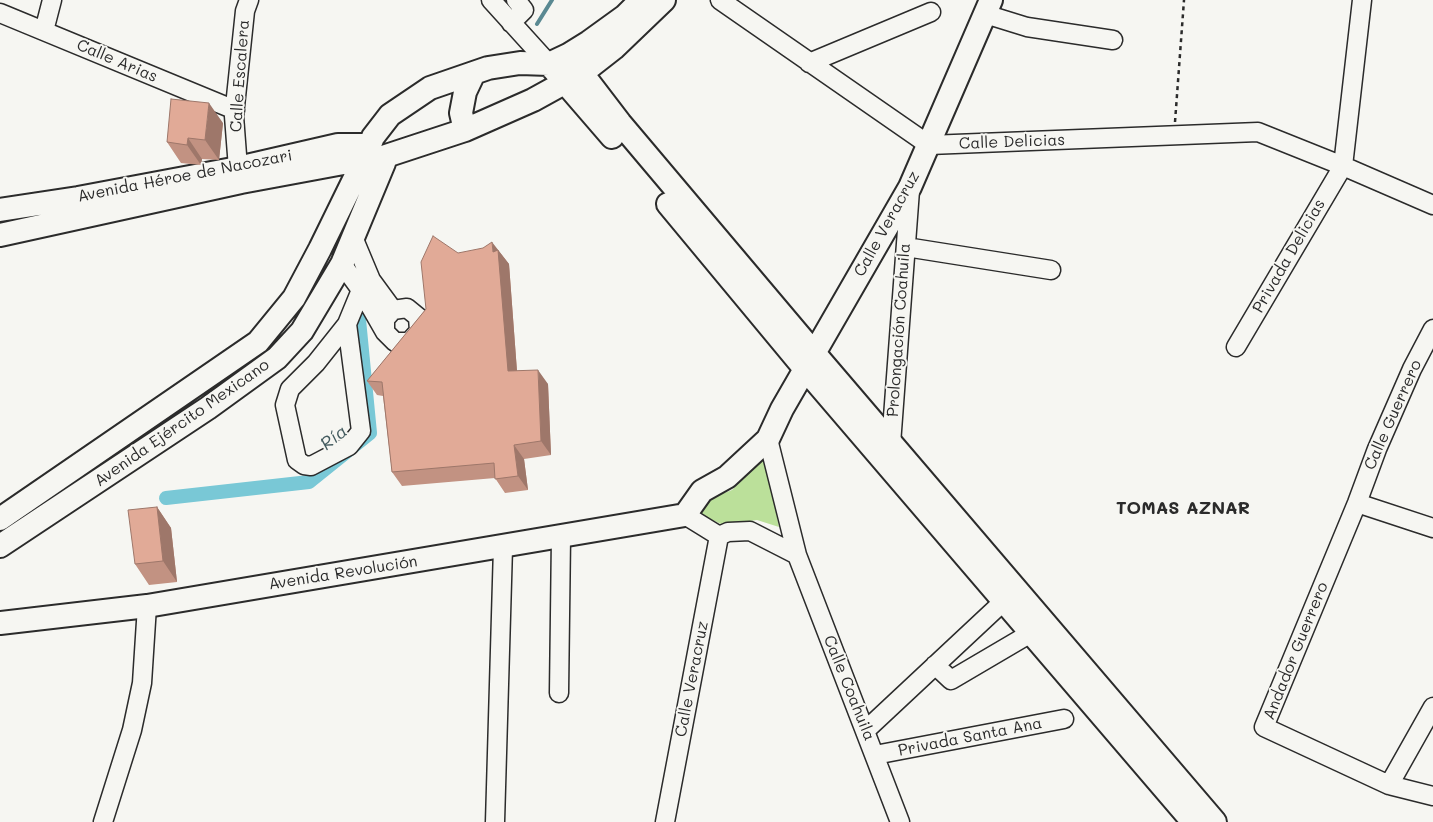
<!DOCTYPE html>
<html>
<head>
<meta charset="utf-8">
<style>
  body { margin:0 }
  canvas { display:block; background:#f6f6f2 }
</style>
</head>
<body>
<canvas width="1433" height="822"></canvas>
<script>
const context = document.querySelector('canvas').getContext('2d');
context.lineJoin = 'round';
function fillPath(path, color) { context.fillStyle = color; context.fill(path, 'evenodd'); }
const poly = rows => new Path2D(rows.map(r => 'M' + r).join(''));
function strokePath(path, color, width, dash) { context.strokeStyle = color; context.lineWidth = width; context.lineCap = dash ? 'butt' : 'round'; context.setLineDash(dash || []); context.stroke(path); }
function write(font, color, halo, rows, align = 'center') {
  context.font = font + ' Mali,sans-serif'; context.lineWidth = 4; context.setLineDash([]); context.textBaseline = 'middle'; context.strokeStyle = halo; context.fillStyle = color; for (const [text, x, y, turn = 0] of rows) {
    context.save(); context.translate(x, y); context.rotate((+turn || 0) * Math.PI / 180); context.textAlign = isNaN(turn) ? turn : align; if (halo) context.strokeText(text, 0, 0); context.fillText(text, 0, 0); context.restore();
  }
}
const green = poly([
  [765,458,779,527,757,520,723,525,700,514,711,498,732,490]
]);
const stream = poly([
  [537,24,552,0]
]);
const canal = poly([
  [166,498,309,482,370,433,357,299]
]);
const path = poly([
  [1175,122,1184,0]
]);
const minor = poly([
  [491,0,549,64],
  [720,0,929,145,1258,132,1343,166,1433,205],
  [0,13,235,110],
  [985,14,1027,27,1113,40],
  [511,23,524,10,516,0],
  [44,31,52,0],
  [809,63,931,12],
  [240,180,238,168,234,116,245,11,249,0],
  [353,237,371,280,393,310],
  [906,247,1051,270],
  [342,264,361,290,385,332,395,342,409,342,419,331,418,317,407,308,393,310,385,319,385,332],
  [347,324,361,431,349,446,311,466,304,465,297,460,285,405,290,389,316,363,347,324,361,290,371,280],
  [1433,329,1412,369,1377,449,1357,503,1264,727,1389,785,1433,796],
  [1236,347,1343,166,1362,0],
  [768,439,797,555,900,822],
  [891,444,910,190],
  [1357,503,1433,528],
  [685,515,719,536],
  [719,536,728,532,750,531,797,555],
  [935,665,951,680,1031,633],
  [559,693,561,537],
  [866,730,1004,601],
  [875,755,1064,719],
  [1389,785,1433,707],
  [103,822,132,730,142,683,147,606],
  [495,822,503,547],
  [665,822,719,536]
]);
const major = poly([
  [568,55,620,123,815,354,1215,822],
  [549,64,612,137],
  [465,130,461,113,465,92,474,73],
  [668,204,805,369,1193,822],
  [0,210,78,198,238,168,338,145,370,145,373,137,390,115,430,88,488,68,520,63,549,64,568,55,589,42,625,16,641,0],
  [0,235,241,182,365,159,384,163,386,156,465,130,533,100,582,73,614,48,664,0],
  [0,519,258,342,294,298,320,249,369,149],
  [0,546,208,408,277,358,302,331,342,264,384,163],
  [0,623,147,606,685,515,702,491,727,477,768,439,782,409,910,187,991,0]
]);
const wall = poly([
  [223,123,219,160,202,159,201,165,181,163,167,142],
  [498,250,509,264,517,371,548,384,551,455,524,459,528,490,505,493,495,478,402,486,392,472,383,396,377,395,367,381,426,309,458,253],
  [157,507,171,528,177,582,149,585,135,564]
]);
const shadedWall = poly([
  [209,103,223,123,219,160,205,140],
  [188,138,202,159,201,165,187,145],
  [492,242,509,264,518,385,508,371],
  [538,370,548,384,551,455,541,441],
  [514,445,524,459,528,490,518,476],
  [157,507,171,528,177,582,163,561]
]);
const building = poly([
  [171,99,209,103,205,140,188,138,187,145,167,142,171,99],
  [433,236,458,253,483,248,492,242,493,252,498,250,508,371,538,370,541,441,514,445,518,476,495,479,494,463,392,472,382,382,367,381,426,309,421,262,433,236],
  [157,507,163,561,135,564,128,510,157,507]
]);
const streetNames = [
  ["Calle Arias",117,61,23],
  ["Calle Escalera",240,76,-86],
  ["Calle Delicias",1012,142,-2],
  ["Avenida Héroe de Nacozari",185,176,-11],
  ["Calle Veracruz",887,224,-61],
  ["Privada Delicias",1289,256,-60],
  ["Prolongación Coahuila",899,330,-86],
  ["Calle Guerrero",1393,415,-66],
  ["Avenida Ejército Mexicano",182,423,-35],
  ["Avenida Revolución",343,573,-9],
  ["Andador Guerrero",1296,651,-68],
  ["Calle Veracruz",692,679,-79],
  ["Calle Coahuila",849,688,68],
  ["Privada Santa Ana",970,737,-11]
];
const waterNames = [
  ["Ría",334,438,-38]
];
const neighbourhoodNames = [
  ["TOMAS AZNAR",1183,508]
];
fillPath(green, '#bbe09a');
strokePath(stream, '#5a8992', 4);
strokePath(canal, '#79c8d6', 14);
strokePath(minor, '#2b2b2b', 21);
strokePath(major, '#2b2b2b', 26);
strokePath(path, '#2b2b2b', 2.5, [4, 4]);
strokePath(minor, '#f6f6f2', 18);
strokePath(major, '#f6f6f2', 22);
fillPath(wall, '#c29282');
fillPath(shadedWall, '#9e776a');
fillPath(building, '#e1aa97');
strokePath(building, '#9e776a', 1);
write('16px', '#2b2b2b', '#f6f6f2', streetNames);
write('italic 18px', '#425a5e', '#f6f6f2', waterNames);
write('bold 18px', '#2b2b2b', '#f6f6f2', neighbourhoodNames);
</script>
</body>
</html>
